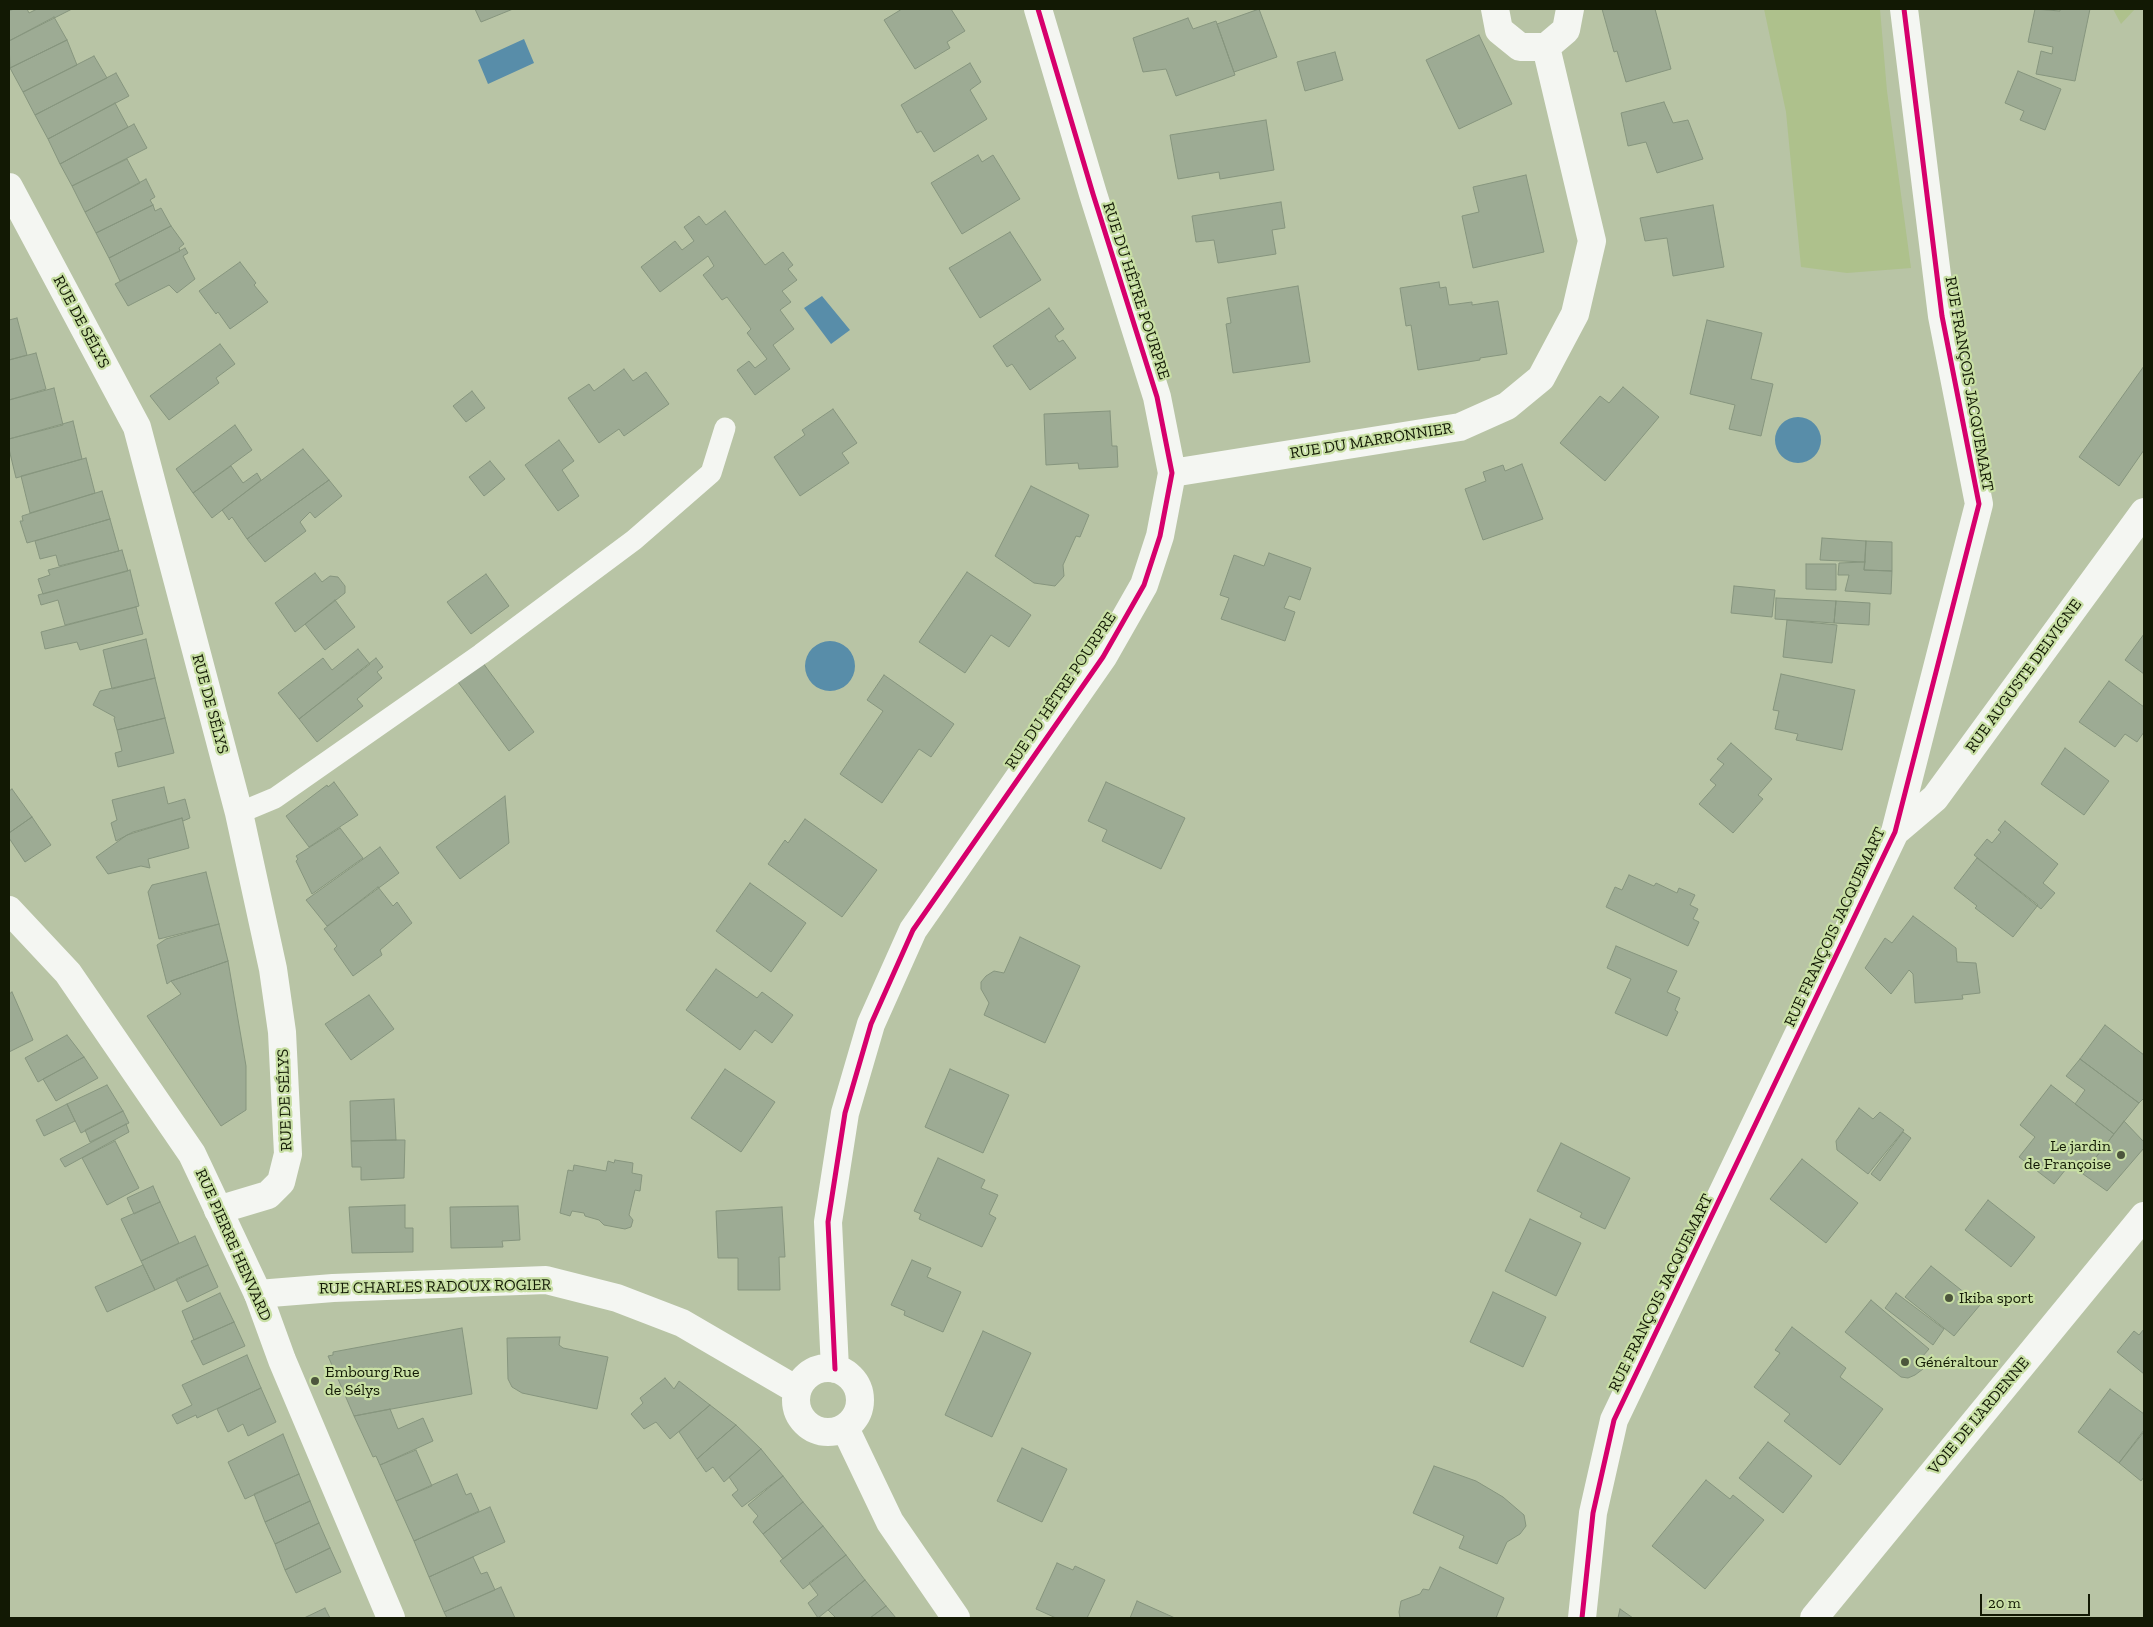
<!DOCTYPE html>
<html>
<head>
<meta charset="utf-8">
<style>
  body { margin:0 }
  #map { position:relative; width:2153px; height:1627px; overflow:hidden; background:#b8c4a5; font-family:"Zilla Slab",serif }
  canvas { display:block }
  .frame { position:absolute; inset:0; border:10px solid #121904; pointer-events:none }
  .scale { position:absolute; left:1980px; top:1594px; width:110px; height:22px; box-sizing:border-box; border:2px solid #121904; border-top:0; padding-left:6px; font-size:15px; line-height:18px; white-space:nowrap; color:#121904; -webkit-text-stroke:4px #c8dfa4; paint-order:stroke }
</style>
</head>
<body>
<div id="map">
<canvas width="2153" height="1627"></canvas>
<div class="frame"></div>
<div class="scale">20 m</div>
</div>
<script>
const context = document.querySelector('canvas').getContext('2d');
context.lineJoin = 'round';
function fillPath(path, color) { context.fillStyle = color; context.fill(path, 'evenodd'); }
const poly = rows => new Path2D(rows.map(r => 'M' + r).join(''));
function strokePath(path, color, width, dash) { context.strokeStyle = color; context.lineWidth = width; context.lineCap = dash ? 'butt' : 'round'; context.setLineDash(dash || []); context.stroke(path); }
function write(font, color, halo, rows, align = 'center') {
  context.font = font + ' "Zilla Slab",serif'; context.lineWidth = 4.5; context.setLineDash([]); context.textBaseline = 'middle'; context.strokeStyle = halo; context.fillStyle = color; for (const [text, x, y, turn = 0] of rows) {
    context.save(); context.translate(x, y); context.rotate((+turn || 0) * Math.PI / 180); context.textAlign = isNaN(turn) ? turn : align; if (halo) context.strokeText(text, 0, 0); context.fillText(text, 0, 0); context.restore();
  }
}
const green = poly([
  [1764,9,1880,9,1887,91,1911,268,1847,273,1801,267,1786,112],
  [2113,9,2135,9,2121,24]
]);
const water = poly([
  [524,39,534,63,488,84,478,60],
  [822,296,850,330,831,344,804,308],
  '1775 440a23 23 0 1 1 46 0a23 23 0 1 1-46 0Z',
  '805 666a25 25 0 1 1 50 0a25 25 0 1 1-50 0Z'
]);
const building = poly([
  [14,9,27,9,29,13,37,9,72,9,9,41,9,11,14,9],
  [475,9,513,9,481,22,475,9],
  [902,9,951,9,965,31,947,42,950,48,915,69,884,20,902,9],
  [1259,9,1277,57,1234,72,1217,24,1259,9],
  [1602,9,1655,9,1671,69,1626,82,1617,51,1614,52,1602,9],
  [2035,9,2060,11,2060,9,2090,9,2075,81,2036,74,2041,51,2052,54,2053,47,2028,42,2035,9],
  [54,17,67,40,10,68,9,41,54,17],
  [1188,18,1193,29,1216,21,1235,75,1176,96,1166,69,1143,72,1133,38,1188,18],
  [1479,35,1512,104,1459,129,1426,60,1479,35],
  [67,40,77,65,23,92,10,68,67,40],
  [1335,52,1343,80,1305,91,1297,62,1335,52],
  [94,56,107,78,35,115,23,92,94,56],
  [970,63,981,82,970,90,987,119,934,152,921,131,917,133,901,105,970,63],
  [2018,71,2061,89,2045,130,2020,120,2024,111,2005,103,2018,71],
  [116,73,129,96,48,139,35,115,116,73],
  [1664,102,1673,123,1688,120,1703,159,1657,173,1646,142,1628,146,1621,113,1664,102],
  [115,103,128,127,60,164,48,139,115,103],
  [1266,120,1274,170,1220,179,1219,172,1178,179,1170,135,1266,120],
  [134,124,147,148,72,186,60,164,134,124],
  [978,155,982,162,993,155,1020,199,962,234,931,183,978,155],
  [127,159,140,183,85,212,72,186,127,159],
  [1526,175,1544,252,1473,268,1462,216,1479,212,1473,187,1526,175],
  [146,179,155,197,150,200,153,205,96,233,85,212,146,179],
  [1281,202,1285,228,1272,230,1276,254,1218,263,1214,240,1196,242,1192,216,1281,202],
  [153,205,155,211,161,208,171,226,109,258,96,233,153,205],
  [1713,205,1724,267,1673,276,1667,238,1645,241,1640,218,1713,205],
  [725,211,765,265,783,252,793,265,788,269,797,280,782,291,791,302,780,310,794,329,773,345,790,369,755,395,737,370,749,361,755,368,767,359,747,333,751,329,727,297,722,300,703,275,714,266,708,256,660,292,641,267,675,241,682,250,694,241,684,227,699,216,706,225,725,211],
  [171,226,184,244,179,248,180,251,120,281,109,258,171,226],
  [1010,232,1041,280,980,318,949,268,1010,232],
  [185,248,188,253,183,256,195,279,177,293,169,285,128,306,115,284,185,248],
  [240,262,256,283,254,285,268,302,230,329,218,312,216,314,199,291,240,262],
  [1439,282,1440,288,1446,287,1449,305,1472,302,1472,305,1498,301,1507,354,1480,358,1480,360,1418,370,1411,325,1406,326,1400,288,1439,282],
  [1298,286,1310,362,1233,373,1226,324,1231,323,1227,298,1298,286],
  [1049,308,1064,329,1055,336,1059,342,1063,340,1076,358,1030,390,1012,364,1007,367,993,346,1049,308],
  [17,318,27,355,9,360,9,320,17,318],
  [1707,320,1762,333,1751,379,1773,384,1761,436,1729,429,1735,405,1690,394,1707,320],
  [220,344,235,364,216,378,219,383,169,420,150,396,220,344],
  [36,353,46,389,9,400,9,360,36,353],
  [2144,366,2144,450,2119,486,2079,457,2144,366],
  [624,369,633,381,646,372,669,404,624,436,619,429,599,443,568,398,589,384,594,391,624,369],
  [1623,387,1659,417,1605,481,1560,443,1600,396,1609,403,1623,387],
  [54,388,63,425,9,439,9,400,54,388],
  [472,391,485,408,466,422,453,406,472,391],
  [833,409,857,443,842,453,849,463,800,496,774,457,805,435,802,430,833,409],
  [1110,411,1112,446,1117,446,1118,467,1079,469,1078,463,1046,465,1044,414,1110,411],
  [73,421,82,459,16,478,9,449,9,439,73,421],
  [235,425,252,450,193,493,176,469,235,425],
  [559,440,574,461,562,470,579,496,558,511,525,465,559,440],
  [303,449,329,480,247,539,232,517,229,520,222,510,303,449],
  [86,458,95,493,30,513,21,476,86,458],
  [490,461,505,479,484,496,469,477,490,461],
  [1522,464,1543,519,1483,540,1465,489,1486,481,1483,472,1503,465,1505,471,1522,464],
  [231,466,243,483,257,473,261,480,212,518,193,493,231,466],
  [329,480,342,496,315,518,310,512,300,522,306,531,265,562,247,539,329,480],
  [1031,486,1089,515,1080,537,1076,536,1063,565,1064,576,1055,586,1034,583,995,556,1031,486],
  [102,491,110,519,27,543,20,521,23,521,22,516,102,491],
  [110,519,119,551,59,566,56,555,40,559,35,541,110,519],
  [1822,538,1866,541,1865,562,1820,560,1822,538],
  [1866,541,1892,542,1892,571,1864,570,1866,541],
  [122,550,128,571,43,594,38,579,50,575,48,570,122,550],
  [1269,553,1311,568,1300,600,1289,596,1284,608,1295,612,1285,641,1221,619,1229,598,1220,595,1234,555,1264,566,1269,553],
  [1865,562,1864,570,1892,571,1891,594,1845,591,1849,575,1838,575,1839,563,1865,562],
  [1806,564,1836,564,1836,590,1806,589,1806,564],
  [130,570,139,606,65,625,58,600,41,605,38,595,130,570],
  [967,572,1031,615,1009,647,991,635,965,673,919,642,967,572],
  [315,573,322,582,330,576,338,577,345,586,345,593,295,632,275,603,315,573],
  [486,574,509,606,471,634,447,602,486,574],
  [1734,586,1775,590,1772,617,1731,613,1734,586],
  [1776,598,1836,601,1834,623,1775,619,1776,598],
  [335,600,355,627,325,650,305,624,335,600],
  [1836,601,1870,603,1869,625,1834,623,1836,601],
  [136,607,143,634,80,650,77,642,45,649,41,632,136,607],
  [1787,620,1837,625,1832,663,1783,657,1787,620],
  [2144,634,2144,674,2125,660,2144,634],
  [146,639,155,678,112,689,103,650,146,639],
  [358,649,370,664,299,719,278,693,323,658,332,670,358,649],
  [376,658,383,667,377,672,382,678,357,699,363,706,317,742,299,719,376,658],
  [483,663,534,732,509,751,458,682,483,663],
  [1781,674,1855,690,1842,750,1796,740,1798,734,1775,729,1779,711,1773,710,1781,674],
  [884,675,954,724,931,757,919,749,882,803,840,774,883,711,867,700,884,675],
  [155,678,165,718,117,730,114,719,115,717,93,705,100,691,155,678],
  [2109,681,2144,707,2144,732,2137,742,2125,734,2115,747,2079,722,2109,681],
  [165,718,174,753,118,767,115,753,122,751,117,730,165,718],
  [1731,743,1772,779,1758,795,1763,799,1733,833,1699,804,1716,785,1710,780,1724,764,1717,759,1731,743],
  [2065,748,2109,781,2084,815,2041,784,2065,748],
  [334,782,358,815,309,847,286,816,327,785,328,787,334,782],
  [1106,782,1185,818,1161,869,1102,841,1107,830,1088,821,1106,782],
  [164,787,168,804,185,799,190,818,183,821,182,818,133,832,116,841,111,823,117,820,112,800,164,787],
  [12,789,32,817,9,833,9,791,12,789],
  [505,796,509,843,460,879,436,847,505,796],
  [32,817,51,845,25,862,9,838,9,833,32,817],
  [182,818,189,848,148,859,150,868,141,866,108,874,96,857,127,835,182,818],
  [805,819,877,870,842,917,768,864,785,840,788,843,805,819],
  [2005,821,2058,864,2043,883,2055,893,2041,909,1974,855,1987,839,1992,843,2001,832,1998,830,2005,821],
  [340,828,363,858,312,894,296,861,298,859,296,856,340,828],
  [380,847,399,873,327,926,306,900,380,847],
  [1977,858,2038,905,2013,937,1975,908,1977,906,1954,888,1977,858],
  [206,872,219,924,159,939,148,892,152,885,206,872],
  [1629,875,1654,886,1656,883,1677,893,1679,888,1695,895,1690,905,1698,909,1693,919,1699,922,1688,946,1606,907,1615,887,1622,890,1629,875],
  [750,883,806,923,771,972,716,931,750,883],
  [378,887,393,906,397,902,412,923,380,950,382,955,353,976,334,949,337,946,324,929,378,887],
  [1913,916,1956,948,1957,962,1976,963,1980,993,1962,995,1963,999,1915,1003,1913,974,1909,970,1891,994,1865,968,1885,938,1892,943,1913,916],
  [219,924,228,961,171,981,167,984,157,945,166,939,219,924],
  [1020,937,1080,966,1045,1043,984,1015,989,1003,981,989,981,982,986,976,994,971,1004,973,1020,937],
  [1616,946,1677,971,1667,992,1680,998,1675,1010,1678,1012,1667,1036,1615,1013,1631,979,1607,968,1616,946],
  [228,961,246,1066,246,1110,221,1126,147,1016,181,994,171,981,228,961],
  [716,969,757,998,762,992,793,1015,772,1043,755,1030,740,1050,686,1010,716,969],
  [12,992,33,1040,9,1052,9,994,12,992],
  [369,995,394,1029,351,1060,325,1024,369,995],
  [2105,1025,2144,1055,2144,1098,2139,1103,2080,1059,2105,1025],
  [67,1035,84,1057,38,1082,25,1058,67,1035],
  [84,1057,98,1078,56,1101,43,1079,84,1057],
  [2080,1059,2139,1103,2114,1134,2075,1104,2085,1090,2066,1076,2080,1059],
  [725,1069,775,1102,741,1152,691,1118,725,1069],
  [950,1069,1009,1095,983,1153,925,1127,950,1069],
  [107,1085,123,1111,81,1133,67,1104,107,1085],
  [2051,1085,2114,1134,2083,1174,2070,1164,2054,1184,2019,1157,2035,1137,2020,1125,2051,1085],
  [394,1099,396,1140,351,1141,350,1101,394,1099],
  [67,1104,75,1121,44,1136,36,1120,67,1104],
  [1859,1108,1873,1119,1880,1112,1904,1130,1868,1174,1837,1150,1836,1141,1859,1108],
  [123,1111,129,1123,90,1142,85,1130,123,1111],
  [2124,1121,2144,1142,2144,1148,2107,1191,2083,1174,2124,1121],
  [126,1124,129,1132,65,1167,60,1159,126,1124],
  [1903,1132,1911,1138,1880,1181,1871,1174,1903,1132],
  [396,1140,405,1140,404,1178,361,1180,361,1167,352,1167,351,1141,396,1140],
  [115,1141,139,1188,107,1205,82,1158,115,1141],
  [1561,1143,1630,1178,1605,1229,1580,1217,1582,1213,1537,1191,1561,1143],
  [938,1158,985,1180,981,1188,998,1195,989,1214,996,1218,982,1247,919,1219,921,1214,914,1211,938,1158],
  [1802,1159,1858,1203,1826,1243,1770,1199,1802,1159],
  [615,1160,633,1163,632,1173,642,1175,640,1191,635,1190,629,1215,633,1220,631,1227,625,1229,604,1225,599,1220,585,1216,584,1213,572,1211,570,1216,560,1213,568,1170,573,1171,574,1165,606,1171,608,1161,614,1163,615,1160],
  [153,1186,160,1202,134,1214,127,1198,153,1186],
  [1988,1200,2035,1237,2011,1267,1965,1230,1988,1200],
  [160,1202,179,1243,141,1261,121,1219,160,1202],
  [405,1205,405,1228,413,1228,413,1252,352,1253,349,1207,405,1205],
  [518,1206,520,1240,502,1241,503,1247,451,1248,450,1207,518,1206],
  [782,1207,785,1257,779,1257,780,1290,738,1290,738,1258,718,1258,716,1211,782,1207],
  [1530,1219,1581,1243,1556,1296,1505,1271,1530,1219],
  [195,1236,208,1265,155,1290,141,1261,195,1236],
  [912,1260,931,1268,927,1277,961,1292,943,1332,904,1315,905,1311,891,1305,912,1260],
  [143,1265,155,1290,107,1312,95,1287,143,1265],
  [208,1265,218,1287,187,1302,176,1279,208,1265],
  [1931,1266,1980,1305,1954,1336,1905,1297,1931,1266],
  [1493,1292,1546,1317,1523,1367,1470,1342,1493,1292],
  [220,1293,234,1322,194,1340,182,1311,220,1293],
  [1896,1293,1944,1329,1933,1345,1885,1308,1896,1293],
  [1871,1300,1929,1349,1916,1364,1923,1369,1915,1375,1908,1378,1901,1377,1845,1332,1871,1300],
  [234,1322,245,1346,203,1365,191,1341,234,1322],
  [1792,1327,1846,1368,1840,1377,1883,1409,1840,1465,1784,1421,1790,1414,1754,1387,1780,1353,1775,1350,1792,1327],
  [462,1328,472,1394,354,1416,328,1356,333,1355,333,1352,462,1328],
  [2144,1329,2144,1374,2117,1352,2134,1331,2139,1335,2144,1329],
  [983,1331,1031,1353,992,1437,945,1415,983,1331],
  [560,1337,559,1345,563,1348,608,1357,597,1409,522,1393,512,1387,508,1379,507,1338,560,1337],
  [247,1355,261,1388,197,1418,196,1415,177,1424,172,1415,192,1405,182,1385,247,1355],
  [665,1378,674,1389,679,1381,710,1405,670,1439,656,1422,644,1429,631,1414,643,1403,640,1398,665,1378],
  [261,1388,276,1422,248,1436,243,1424,228,1432,217,1409,261,1388],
  [2110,1389,2144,1414,2144,1430,2119,1463,2078,1432,2110,1389],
  [710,1405,736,1425,697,1459,679,1432,710,1405],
  [390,1409,398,1429,423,1418,433,1441,380,1465,376,1456,373,1457,354,1416,390,1409],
  [736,1425,761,1449,724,1482,713,1467,706,1472,697,1459,736,1425],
  [2143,1433,2144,1434,2144,1477,2141,1481,2119,1463,2143,1433],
  [283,1434,299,1474,245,1499,228,1462,283,1434],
  [1768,1442,1812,1476,1783,1513,1739,1478,1768,1442],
  [1022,1448,1067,1469,1042,1522,997,1501,1022,1448],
  [761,1449,783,1476,742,1507,732,1495,738,1490,729,1477,761,1449],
  [416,1450,432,1486,396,1501,380,1465,416,1450],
  [1434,1466,1476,1481,1503,1497,1524,1515,1526,1526,1520,1534,1507,1542,1497,1564,1459,1548,1464,1536,1413,1513,1434,1466],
  [299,1474,310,1501,265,1522,254,1494,299,1474],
  [457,1474,466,1495,471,1493,479,1511,414,1541,396,1501,457,1474],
  [783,1476,803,1502,763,1534,753,1522,758,1516,748,1505,783,1476],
  [1706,1480,1730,1499,1733,1495,1764,1520,1705,1589,1652,1546,1706,1480],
  [310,1501,319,1523,275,1544,265,1522,310,1501],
  [803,1502,823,1526,783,1559,763,1534,803,1502],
  [490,1507,505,1542,429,1577,414,1541,490,1507],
  [319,1523,330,1548,285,1570,275,1544,319,1523],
  [823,1526,846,1555,803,1589,780,1561,823,1526],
  [330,1548,341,1572,296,1593,285,1570,330,1548],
  [846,1555,865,1580,818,1618,808,1603,818,1595,809,1583,846,1555],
  [473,1557,481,1574,487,1572,495,1590,444,1612,429,1577,473,1557],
  [1057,1563,1073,1570,1075,1566,1105,1580,1087,1618,1056,1618,1036,1609,1057,1563],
  [1440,1567,1504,1598,1496,1618,1400,1618,1399,1612,1401,1601,1420,1594,1423,1589,1429,1590,1440,1567],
  [865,1580,886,1606,870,1618,836,1618,828,1610,865,1580],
  [501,1587,515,1618,447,1618,444,1612,501,1587],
  [1137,1601,1175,1618,1130,1618,1137,1601],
  [886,1606,896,1618,870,1618,886,1606],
  [325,1608,330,1618,304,1618,325,1608],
  [1620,1609,1633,1618,1618,1618,1620,1609]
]);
const service = poly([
  [239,813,275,798,481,654,634,540,711,473,725,428]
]);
const minor = poly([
  [1495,9,1499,30,1520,47,1546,47,1566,30,1570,9],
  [9,187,137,427,239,813,273,969,282,1032,288,1154,281,1182,268,1195,218,1210],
  [1172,473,1460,427,1507,406,1541,378,1575,314,1592,241,1546,47],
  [1895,832,1935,798,2144,512],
  [258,1294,333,1288,546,1280,617,1298,682,1323,797,1390],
  '796 1400a32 32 0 1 1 64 0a32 32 0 1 1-64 0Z',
  [835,1369,828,1222,845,1113,871,1024,913,930,1103,657,1144,585,1160,536,1172,473,1157,397,1093,194,1038,9],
  [845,1428,890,1522,956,1618],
  [1582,1618,1593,1513,1614,1420,1895,832,1979,504,1942,316,1904,9]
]);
const secondary = poly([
  [9,910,68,973,192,1154,258,1294,282,1360,391,1618]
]);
const primary = poly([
  [1814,1618,2144,1216]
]);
const cycleway = poly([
  [835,1369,828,1222,845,1113,871,1024,913,930,1103,657,1144,585,1160,536,1172,473,1157,397,1093,194,1038,9],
  [1582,1618,1593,1513,1614,1420,1895,832,1979,504,1942,316,1904,9]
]);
const markers = [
  [2121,1155,5,"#4c553c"],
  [1949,1298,5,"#4c553c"],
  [1905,1362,5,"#4c553c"],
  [315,1381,5,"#4c553c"]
];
const streetNames = [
  ["RUE DU HÊTRE POURPRE",1136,291,72],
  ["RUE DE SÉLYS",81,322,62],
  ["RUE FRANÇOIS JACQUEMART",1969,384,80],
  ["RUE DU MARRONNIER",1371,441,-9],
  ["RUE AUGUSTE DELVIGNE",2024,676,-54],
  ["RUE DU HÊTRE POURPRE",1061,691,-56],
  ["RUE DE SÉLYS",210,704,75],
  ["RUE FRANÇOIS JACQUEMART",1835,927,-65],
  ["RUE DE SÉLYS",285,1100,-92],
  ["RUE PIERRE HENVARD",233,1245,66],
  ["RUE CHARLES RADOUX ROGIER",435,1287,-1],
  ["RUE FRANÇOIS JACQUEMART",1661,1293,-64],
  ["VOIE DE L'ARDENNE",1979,1416,-50]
];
const poiNames = [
  ["Le jardin",2111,1146,"right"],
  ["de Françoise",2111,1164,"right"],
  ["Ikiba sport",1959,1298],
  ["Généraltour",1915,1362],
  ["Embourg Rue",325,1372],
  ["de Sélys",325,1390]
];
fillPath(green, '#aec18c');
fillPath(water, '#588da9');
fillPath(building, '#9dab94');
strokePath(building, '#86957e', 1);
strokePath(service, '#f4f6f2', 21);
strokePath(minor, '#f4f6f2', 28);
strokePath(secondary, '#f4f6f2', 28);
strokePath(primary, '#f4f6f2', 28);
strokePath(cycleway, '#d6006c', 5);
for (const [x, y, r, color] of markers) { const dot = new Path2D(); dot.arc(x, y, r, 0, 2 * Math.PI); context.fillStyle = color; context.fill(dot); strokePath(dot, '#c8dfa4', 2); }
write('16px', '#121904', '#c8dfa4', streetNames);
write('16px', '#121904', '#c8dfa4', poiNames, 'left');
</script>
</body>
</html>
